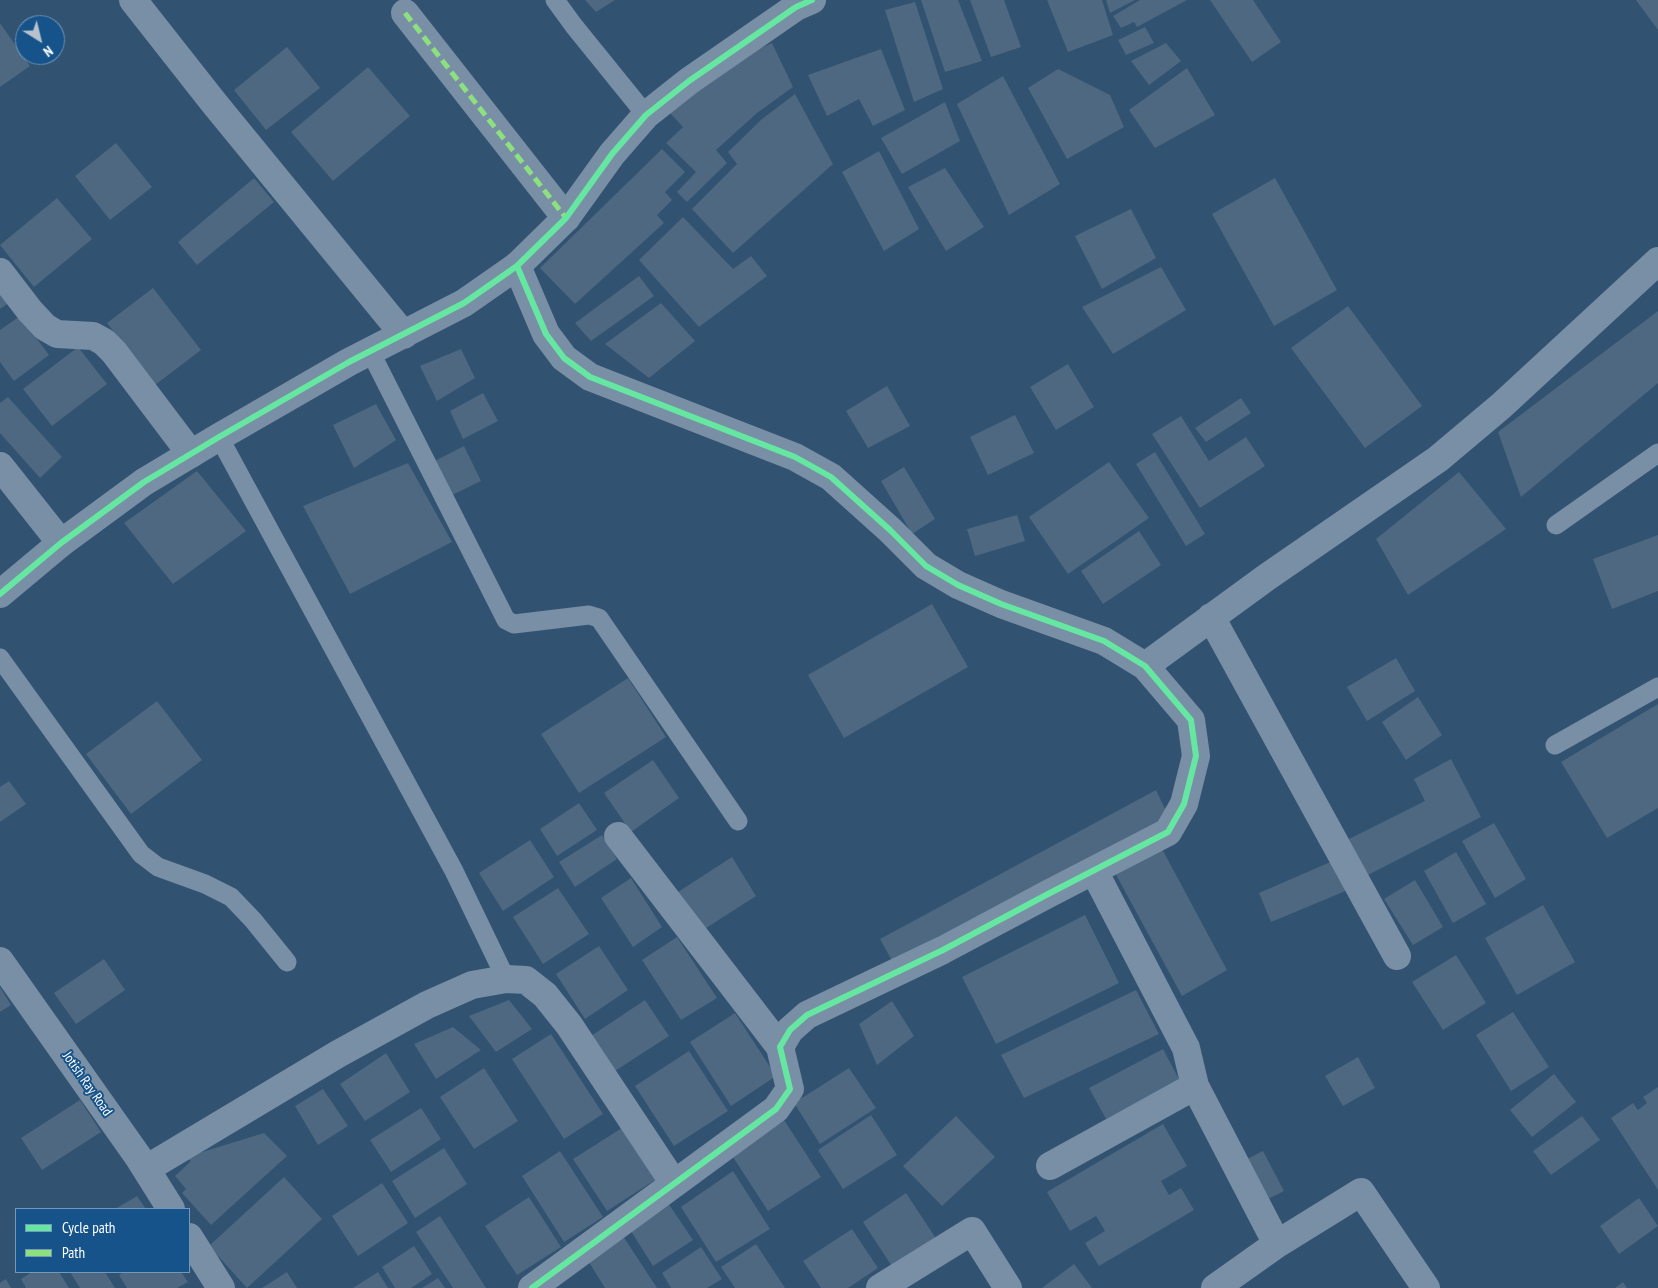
<!DOCTYPE html>
<html>
<head>
<meta charset="utf-8">
<style>
  body { margin:0 }
  #map { position:relative; width:1658px; height:1288px; overflow:hidden; background:#315270; font-family:"PT Sans Narrow",sans-serif }
  canvas { display:block }
  .legend { position:absolute; left:15px; top:1208px; width:175px; height:65px; box-sizing:border-box; background:#16538b; border:1px solid #7398b9; margin:0; padding:6px 9px; list-style:none; font-size:15px; color:#fff }
  .legend li { display:flex; align-items:center; gap:10px; height:25px }
  .legend b { width:25px; border:1px solid #7398b9 }
  .north { position:absolute; left:15px; top:15px; width:50px; height:50px; box-sizing:border-box; background:#16538b; border:1px solid #7398b9; border-radius:50%; rotate:144deg; font-size:14px; font-weight:700; line-height:20px; text-align:center; color:#fff }
  .north::after { content:''; display:block; margin:auto; width:18px; height:22px; background:#b7c2cd; clip-path:polygon(50% 0,100% 100%,50% 72%,0 100%) }
</style>
</head>
<body>
<div id="map">
<canvas width="1658" height="1288"></canvas>
<ul class="legend">
<li><b style="height:6px;background:#66e7a1"></b>Cycle path</li>
<li><b style="height:6px;background:#8de07e"></b>Path</li>
</ul>
<div class="north">N</div>
</div>
<script>
const context = document.querySelector('canvas').getContext('2d');
context.lineJoin = 'round';
function fillPath(path, color) { context.fillStyle = color; context.fill(path, 'evenodd'); }
const poly = rows => new Path2D(rows.map(r => 'M' + r).join(''));
function strokePath(path, color, width, dash) { context.strokeStyle = color; context.lineWidth = width; context.lineCap = dash ? 'butt' : 'round'; context.setLineDash(dash || []); context.stroke(path); }
function write(font, color, halo, rows, align = 'center') {
  context.font = font + ' "PT Sans Narrow",sans-serif'; context.lineWidth = 4; context.setLineDash([]); context.textBaseline = 'middle'; context.strokeStyle = halo; context.fillStyle = color; for (const [text, x, y, turn = 0] of rows) {
    context.save(); context.translate(x, y); context.rotate((+turn || 0) * Math.PI / 180); context.textAlign = isNaN(turn) ? turn : align; if (halo) context.strokeText(text, 0, 0); context.fillText(text, 0, 0); context.restore();
  }
}
const building = poly([
  [585,0,615,0,596,12],
  [921,0,958,0,982,61,945,72],
  [970,0,1004,0,1021,47,991,57],
  [1047,0,1102,0,1113,35,1068,52],
  [1106,0,1135,0,1110,13],
  [1140,0,1187,0,1137,27,1134,22,1121,28,1113,16],
  [1210,0,1253,0,1281,42,1252,62],
  [1636,0,1658,0,1658,30],
  [915,2,943,89,914,102,885,10],
  [0,23,30,66,0,87],
  [1145,27,1154,43,1126,55,1118,40],
  [772,43,793,87,757,113,716,150,727,163,687,202,677,192,696,172,666,143,683,127,668,111,740,57],
  [1166,43,1181,61,1149,85,1131,61],
  [287,47,320,88,266,130,234,90],
  [881,49,905,110,873,126,859,99,827,116,808,75],
  [368,67,410,116,333,181,291,132],
  [1187,68,1215,115,1155,148,1129,110],
  [1058,69,1110,95,1124,127,1067,159,1028,88],
  [1003,76,1060,184,1009,215,957,104],
  [795,94,833,164,733,253,692,209,737,164,728,152,762,119],
  [945,102,960,141,902,174,881,138],
  [116,143,152,187,110,220,75,176],
  [662,149,685,172,665,192,672,200,657,215,664,223,575,304,540,268],
  [879,151,919,229,884,251,842,172],
  [945,168,984,227,946,251,908,187],
  [254,178,274,202,197,265,178,242],
  [1275,178,1337,290,1274,326,1212,214],
  [57,198,92,239,34,287,0,245],
  [1131,209,1156,258,1102,289,1075,236],
  [683,217,733,269,751,256,767,276,699,327,639,260],
  [1161,267,1186,310,1113,354,1082,307],
  [0,274,17,297,0,309],
  [639,276,654,296,591,341,575,323],
  [153,288,201,350,155,385,107,323],
  [661,303,695,341,649,378,605,344],
  [1348,306,1422,406,1365,448,1291,348],
  [1658,311,1658,383,1521,497,1498,432],
  [20,316,49,355,14,381,0,362,0,330],
  [78,347,107,384,52,426,23,389],
  [461,349,475,378,437,401,420,366],
  [1068,364,1094,407,1056,430,1030,387],
  [887,386,910,426,868,448,846,411],
  [483,393,498,421,463,439,450,411],
  [8,397,62,457,40,478,0,433,0,403],
  [1241,398,1251,413,1206,442,1195,428],
  [376,404,396,440,354,468,333,425],
  [1015,415,1034,453,988,475,970,437],
  [1181,416,1209,461,1246,437,1265,466,1200,508,1152,434],
  [464,446,481,481,446,498,429,464],
  [1155,452,1205,534,1186,546,1136,464],
  [1109,462,1149,518,1068,574,1029,517],
  [408,463,452,542,350,594,303,506],
  [904,467,935,519,912,534,881,481],
  [197,471,246,531,173,584,124,523],
  [1459,472,1506,529,1408,595,1376,539],
  [1017,515,1025,541,975,556,967,529],
  [1139,531,1161,565,1103,604,1081,571],
  [1658,535,1658,591,1612,609,1593,559],
  [932,604,968,667,844,738,808,675],
  [1396,658,1415,691,1367,721,1347,687],
  [628,678,666,737,579,793,541,734],
  [1418,697,1442,735,1406,760,1382,722],
  [157,701,202,760,131,814,86,754],
  [1658,704,1658,808,1607,838,1561,762],
  [1451,759,1481,817,1366,876,1347,840,1425,801,1414,779],
  [653,760,679,798,631,832,604,793],
  [9,781,26,804,0,822,0,787],
  [1156,790,1170,819,896,968,880,939],
  [579,803,597,830,557,856,540,829],
  [1494,823,1526,879,1495,898,1462,841],
  [602,835,617,859,575,887,559,862],
  [530,840,554,877,503,911,479,873],
  [1161,847,1227,970,1182,996,1114,871],
  [1456,852,1486,904,1453,923,1424,871],
  [732,857,756,896,703,930,678,892],
  [1335,860,1348,890,1271,922,1259,893],
  [631,878,662,927,633,947,601,898],
  [1415,880,1443,927,1413,945,1384,899],
  [558,888,589,934,543,964,513,917],
  [1543,905,1575,962,1517,995,1485,938],
  [1085,915,1119,983,996,1044,962,977],
  [677,937,717,998,681,1020,642,960],
  [599,946,628,990,585,1019,556,974],
  [1456,955,1486,1003,1443,1030,1412,982],
  [104,959,125,990,76,1024,54,993],
  [0,987,11,1005,0,1012],
  [1136,990,1159,1034,1024,1098,1001,1055],
  [509,1000,532,1029,496,1052,469,1016],
  [645,1000,669,1036,615,1071,591,1036],
  [892,1001,914,1036,877,1065,859,1024],
  [1513,1012,1549,1067,1511,1091,1476,1035],
  [735,1013,776,1076,731,1106,690,1042],
  [453,1027,481,1050,436,1079,414,1044],
  [551,1034,603,1114,564,1139,512,1059],
  [1163,1049,1180,1081,1106,1119,1089,1088],
  [689,1051,728,1111,674,1146,635,1086],
  [386,1053,410,1092,365,1121,340,1084],
  [1358,1057,1375,1088,1343,1106,1325,1076],
  [484,1068,518,1121,474,1149,440,1097],
  [849,1068,876,1108,820,1144,794,1103],
  [1554,1074,1576,1102,1532,1137,1510,1110],
  [1658,1087,1658,1190,1611,1118,1633,1103,1638,1110,1647,1103,1643,1097],
  [323,1089,348,1126,318,1145,295,1106],
  [80,1100,101,1132,42,1170,21,1138],
  [421,1108,441,1139,391,1172,370,1140],
  [871,1115,897,1155,843,1189,818,1150],
  [956,1116,995,1157,942,1206,903,1166],
  [1582,1116,1600,1140,1551,1175,1533,1151],
  [784,1120,821,1177,768,1211,731,1154],
  [1163,1124,1187,1166,1161,1181,1169,1195,1181,1188,1194,1210,1099,1266,1085,1243,1105,1231,1096,1216,1070,1231,1047,1192],
  [622,1128,655,1180,607,1211,573,1159],
  [264,1133,287,1156,211,1225,182,1193,186,1189,175,1176,191,1161,186,1157],
  [444,1148,467,1184,415,1218,392,1181],
  [560,1151,603,1217,564,1242,522,1176],
  [1263,1151,1284,1191,1262,1202,1241,1162],
  [733,1171,770,1229,716,1262,681,1207],
  [284,1177,322,1219,247,1288,209,1246],
  [382,1183,408,1223,358,1256,332,1216],
  [906,1193,937,1240,893,1268,863,1222],
  [137,1196,146,1209,115,1209],
  [529,1197,561,1247,517,1275,485,1226],
  [1639,1198,1658,1226,1619,1254,1600,1226],
  [668,1203,693,1240,653,1266,629,1228],
  [440,1216,486,1288,453,1288,416,1232],
  [852,1229,878,1268,848,1288,821,1288,803,1261],
  [623,1236,657,1288,605,1288,587,1259],
  [756,1244,785,1288,735,1288,721,1267],
  [414,1246,432,1274,411,1288,395,1288,382,1267],
  [701,1247,722,1279,707,1288,671,1288,662,1273],
  [1074,1264,1092,1288,1042,1288],
  [32,1272,59,1272,69,1288,26,1288,21,1279],
  [70,1272,105,1272,115,1288,80,1288],
  [124,1272,181,1272,188,1282,177,1288,127,1288,119,1275],
  [287,1272,297,1288,262,1288],
  [378,1272,388,1288,353,1288],
  [438,1278,445,1288,422,1288],
  [6,1279,11,1288,0,1288,0,1283],
  [1623,1282,1627,1288,1615,1288]
]);
const service = poly([
  [555,0,574,26,646,115],
  [370,351,506,620,514,624,589,615,599,618,738,821],
  [219,437,454,871,506,979],
  [1556,525,1658,453],
  [0,658,141,854,158,867,205,884,231,897,253,920,287,962],
  [1555,745,1658,687]
]);
const minor = poly([
  [405,13,566,218],
  [517,266,546,334,564,358,590,377,795,457,831,477,890,530,926,566,958,585,1001,604,1104,641,1145,666,1191,720,1196,756,1184,804,1168,832,1048,894,943,950,807,1015,790,1030,780,1047,790,1089,776,1109,532,1288],
  [0,272,30,311,45,327,57,334,93,336,104,342,114,352,191,454],
  [0,466,61,543],
  [1211,617,1397,956],
  [1145,666,1267,577,1438,459,1501,406,1658,261],
  [618,836,780,1047],
  [1094,871,1186,1048,1195,1086,1277,1244],
  [0,961,139,1158,171,1209],
  [1050,1166,1195,1086],
  [146,1169,338,1054,427,1005,472,985,506,979,526,980,545,995,569,1025,673,1182],
  [189,1237,221,1288],
  [880,1288,972,1231,1008,1288],
  [1215,1288,1277,1244,1361,1192,1426,1288]
]);
const tertiary = poly([
  [133,0,214,103,404,335],
  [0,594,61,543,144,482,219,437,349,362,464,303,517,266,566,218,612,154,646,115,689,81,796,7,812,0]
]);
const quiet = poly([
  [405,13,566,218]
]);
const cycleway = poly([
  [517,266,546,334,564,358,590,377,795,457,831,477,890,530,926,566,958,585,1001,604,1104,641,1145,666,1191,720,1196,756,1184,804,1168,832,1048,894,943,950,807,1015,790,1030,780,1047,790,1089,776,1109,532,1288],
  [0,594,61,543,144,482,219,437,349,362,464,303,517,266,566,218,612,154,646,115,689,81,796,7,812,0]
]);
const streetNames = [
  ["Jotish Ray Road",87,1084,55]
];
fillPath(building, '#4d6880');
strokePath(service, '#788fa5', 19);
strokePath(minor, '#788fa5', 28);
strokePath(tertiary, '#788fa5', 28);
strokePath(quiet, '#8de07e', 5, [10, 5]);
strokePath(cycleway, '#66e7a1', 6);
write('14px', '#fff', '#16538b', streetNames);
</script>
</body>
</html>
